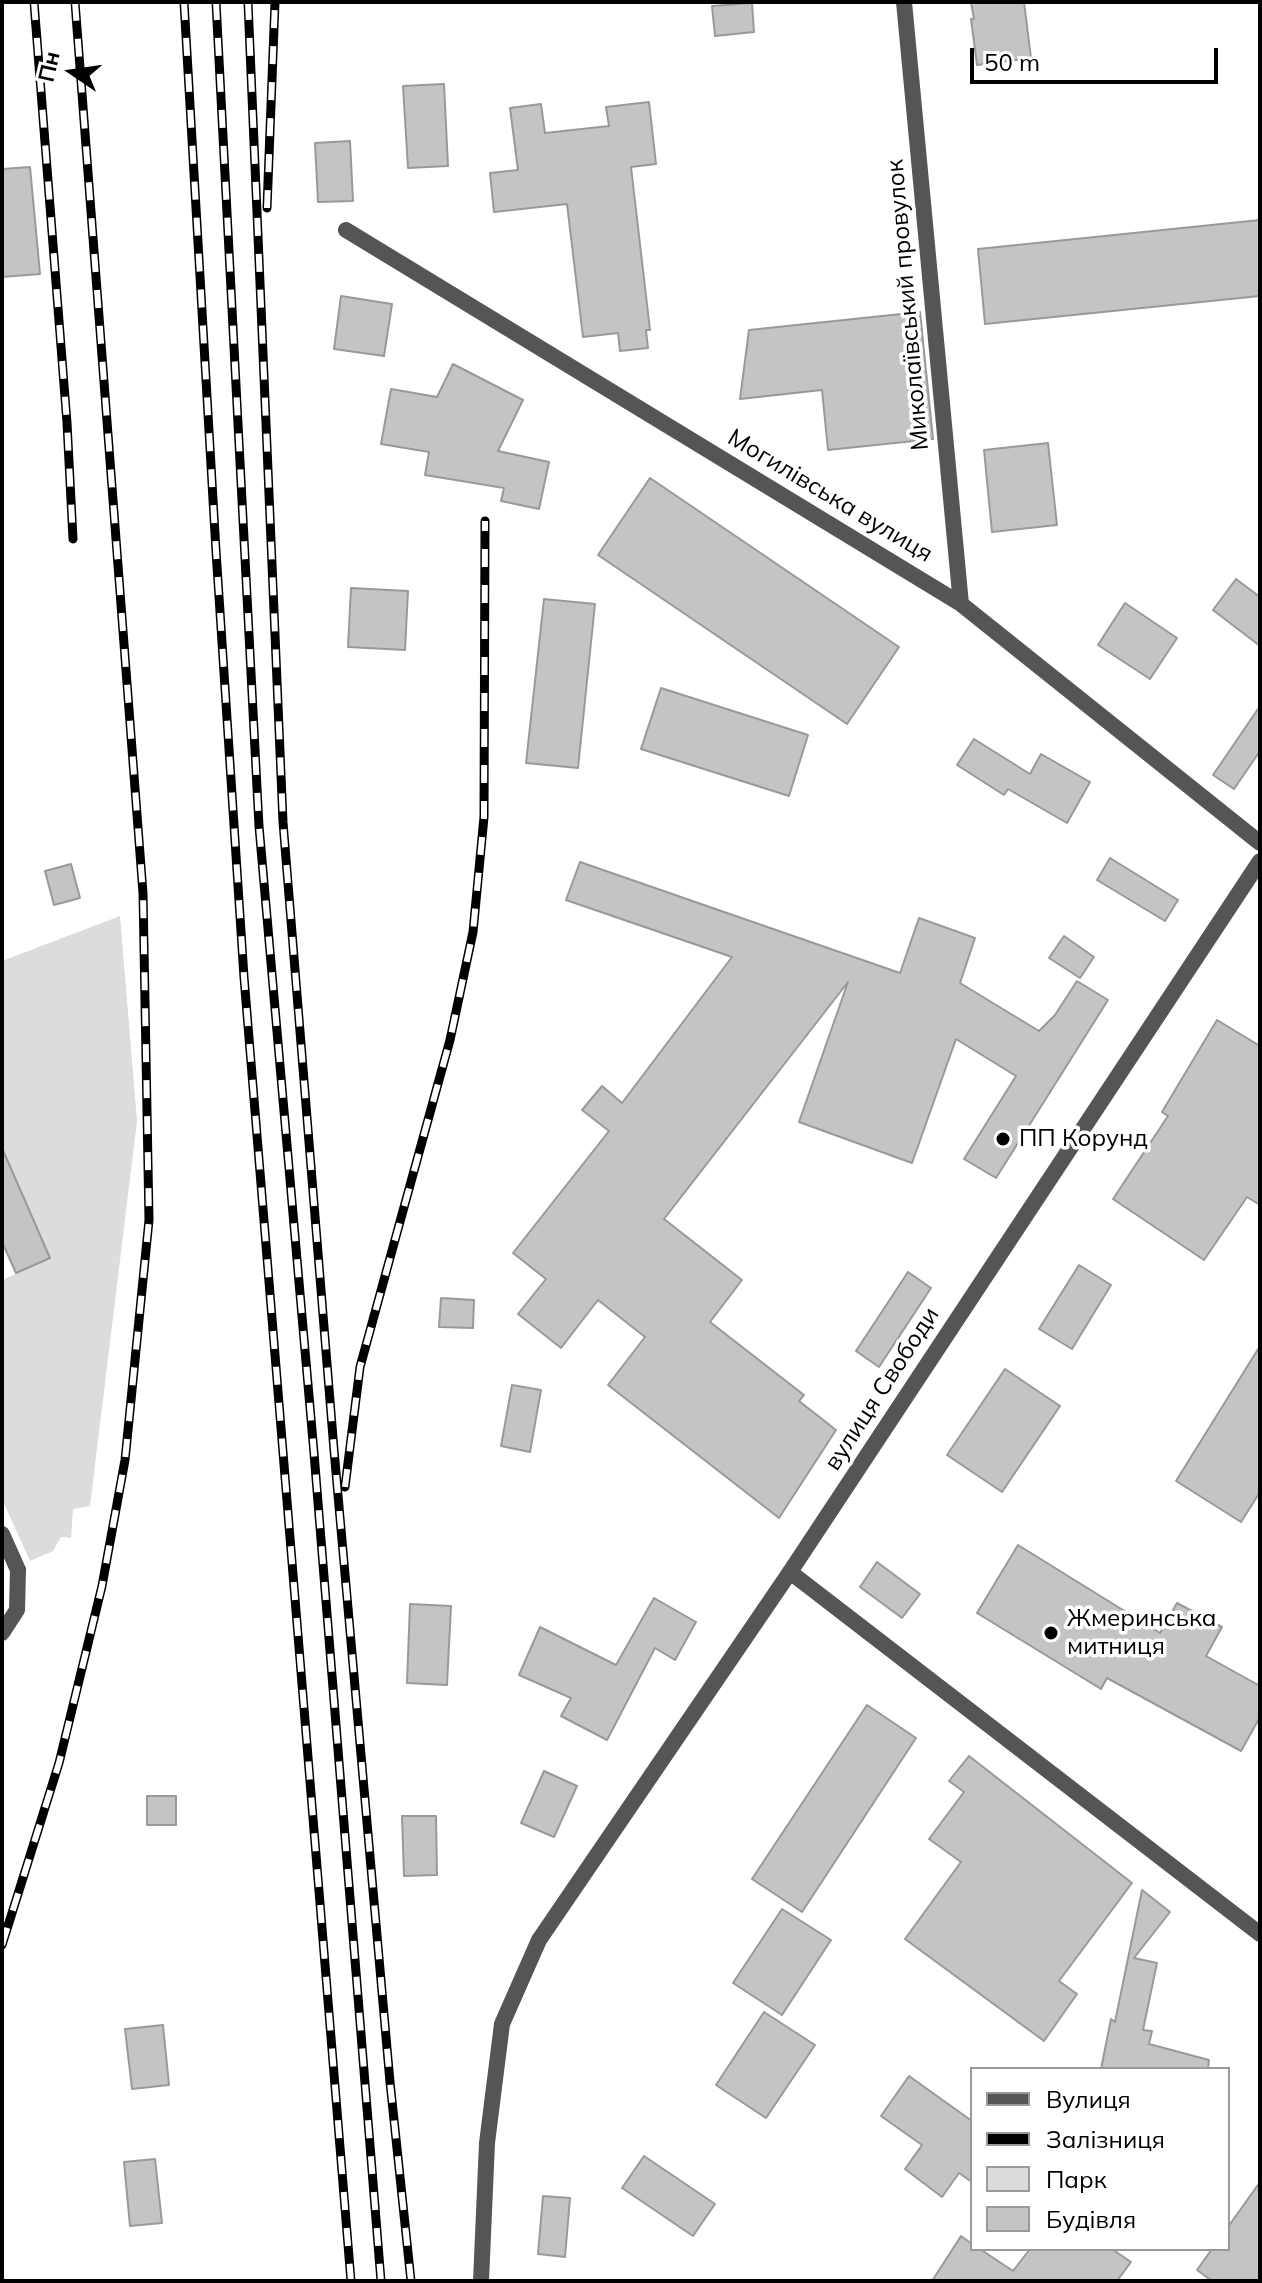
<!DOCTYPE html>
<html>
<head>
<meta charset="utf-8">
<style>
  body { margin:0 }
  #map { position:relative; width:1262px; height:2283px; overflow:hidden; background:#fff; font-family:Mulish,sans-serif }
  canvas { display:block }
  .frame { position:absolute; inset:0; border:4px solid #000; pointer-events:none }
  .legend { position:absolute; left:970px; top:2067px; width:260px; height:184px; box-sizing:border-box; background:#fff; border:2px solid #999; margin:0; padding:10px 14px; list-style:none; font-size:24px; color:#000 }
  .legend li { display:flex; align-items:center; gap:16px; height:40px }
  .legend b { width:40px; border:2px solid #999 }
  .north { position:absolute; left:32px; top:32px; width:80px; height:80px; -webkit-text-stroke:6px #fff; paint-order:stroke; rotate:283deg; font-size:22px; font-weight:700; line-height:32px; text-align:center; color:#000 }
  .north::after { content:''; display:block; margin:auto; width:28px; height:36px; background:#000; clip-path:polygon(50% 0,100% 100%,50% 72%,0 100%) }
  .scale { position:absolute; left:970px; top:48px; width:248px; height:36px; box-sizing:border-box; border:4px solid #000; border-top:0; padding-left:10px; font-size:24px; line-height:28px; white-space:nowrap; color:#000; -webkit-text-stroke:6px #fff; paint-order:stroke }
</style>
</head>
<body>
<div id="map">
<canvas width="1262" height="2283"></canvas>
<div class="frame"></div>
<ul class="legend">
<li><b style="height:10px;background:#555"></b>Вулиця</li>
<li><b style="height:10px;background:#000"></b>Залізниця</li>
<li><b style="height:22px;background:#dcdcdc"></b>Парк</li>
<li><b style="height:22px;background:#c4c4c4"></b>Будівля</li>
</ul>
<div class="north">Пн</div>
<div class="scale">50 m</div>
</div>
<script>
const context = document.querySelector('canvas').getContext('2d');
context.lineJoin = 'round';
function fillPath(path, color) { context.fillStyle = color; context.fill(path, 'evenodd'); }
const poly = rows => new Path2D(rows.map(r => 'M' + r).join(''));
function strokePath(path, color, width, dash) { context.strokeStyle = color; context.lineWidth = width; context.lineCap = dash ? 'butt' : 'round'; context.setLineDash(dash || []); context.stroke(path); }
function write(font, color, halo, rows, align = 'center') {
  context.font = font + ' Mulish,sans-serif'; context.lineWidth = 7; context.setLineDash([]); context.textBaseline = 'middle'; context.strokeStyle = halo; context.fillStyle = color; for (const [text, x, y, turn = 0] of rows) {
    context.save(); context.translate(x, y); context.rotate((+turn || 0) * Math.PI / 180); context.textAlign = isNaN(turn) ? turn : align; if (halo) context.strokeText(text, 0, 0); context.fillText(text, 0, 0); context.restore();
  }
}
const green = poly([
  [120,916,137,1121,90,1506,73,1509,71,1538,61,1537,53,1551,30,1561,2,1499,2,1280,50,1258,2,1148,2,961]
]);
const building = poly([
  [971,2,1024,2,1031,58,977,65,971,19,974,19,971,2],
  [752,3,754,32,715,36,712,6,752,3],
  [444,84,448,166,408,168,403,86,444,84],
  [649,102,656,164,631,167,650,330,646,330,648,348,620,351,618,333,583,337,567,204,494,212,490,173,518,170,510,108,541,104,545,133,609,126,606,107,649,102],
  [350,141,353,201,318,202,315,143,350,141],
  [30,167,40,274,2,277,2,169,30,167],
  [1260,220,1260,296,985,324,978,249,1260,220],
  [341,296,392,304,384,356,334,349,341,296],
  [920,312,933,439,828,450,822,390,740,399,749,330,920,312],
  [453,364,523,400,498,451,549,462,539,509,501,501,504,488,425,475,429,452,381,444,391,389,437,397,453,364],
  [1048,443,1057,525,992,532,984,450,1048,443],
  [650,478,899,647,847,724,598,555,650,478],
  [1236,579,1260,597,1260,646,1213,610,1236,579],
  [351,588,408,591,405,650,348,647,351,588],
  [544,599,595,604,578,768,526,763,544,599],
  [1125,603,1177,638,1150,679,1098,645,1125,603],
  [661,688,808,735,789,796,641,749,661,688],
  [1260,706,1260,751,1234,789,1213,775,1260,706],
  [974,739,1030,774,1041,754,1090,782,1067,823,1008,789,1004,795,957,765,974,739],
  [1110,858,1178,900,1165,921,1097,880,1110,858],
  [580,862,900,973,919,918,975,938,960,983,1039,1031,1055,1015,1077,981,1108,1000,996,1178,964,1159,1016,1076,956,1039,912,1163,799,1122,848,982,664,1219,742,1280,710,1322,804,1395,799,1401,836,1430,779,1518,608,1385,645,1337,598,1300,561,1348,518,1314,546,1279,513,1253,609,1131,582,1110,602,1086,622,1103,732,957,566,900,580,862],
  [71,864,80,898,54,905,45,871,71,864],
  [1064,936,1094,957,1080,978,1049,958,1064,936],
  [1217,1020,1260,1046,1260,1205,1247,1197,1204,1260,1113,1199,1168,1116,1162,1112,1217,1020],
  [2,1148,50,1258,16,1273,2,1242,2,1148],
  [1079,1265,1111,1285,1072,1349,1039,1329,1079,1265],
  [908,1272,931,1288,879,1367,856,1351,908,1272],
  [441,1298,474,1300,473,1328,439,1327,441,1298],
  [1260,1346,1260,1492,1241,1522,1176,1481,1260,1346],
  [1005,1369,1060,1406,1002,1492,947,1455,1005,1369],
  [512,1385,541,1390,530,1452,501,1446,512,1385],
  [1018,1545,1160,1633,1177,1603,1222,1627,1206,1656,1260,1686,1260,1717,1241,1751,1107,1678,1101,1689,977,1613,1018,1545],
  [877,1562,920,1594,902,1618,860,1587,877,1562],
  [654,1598,696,1622,675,1660,655,1648,607,1740,561,1716,571,1698,519,1675,540,1627,616,1665,654,1598],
  [410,1604,451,1606,447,1685,407,1683,410,1604],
  [867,1705,916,1738,802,1912,752,1879,867,1705],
  [969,1756,1132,1883,1059,1981,1077,1994,1044,2041,905,1939,961,1862,929,1839,964,1792,949,1781,969,1756],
  [544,1771,577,1786,554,1837,521,1823,544,1771],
  [147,1796,176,1796,176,1825,147,1825,147,1796],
  [402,1816,436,1816,437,1875,404,1876,402,1816],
  [1142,1890,1170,1912,1134,1958,1157,1963,1143,2030,1152,2031,1149,2044,1209,2060,1208,2069,1101,2069,1111,2019,1115,2022,1142,1890],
  [782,1909,831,1940,782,2015,733,1983,782,1909],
  [764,2012,815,2045,766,2118,716,2085,764,2012],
  [163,2025,169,2085,132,2089,125,2029,163,2025],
  [909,2076,972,2121,972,2182,959,2173,942,2197,905,2169,922,2145,881,2116,909,2076],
  [644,2156,715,2204,693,2236,622,2188,644,2156],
  [155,2159,162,2223,130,2226,124,2162,155,2159],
  [1260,2182,1260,2281,1212,2281,1197,2270,1212,2249,1228,2249,1228,2227,1260,2182],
  [543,2196,570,2198,565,2257,538,2254,543,2196],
  [961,2236,972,2244,972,2249,980,2249,1013,2271,1030,2249,1112,2249,1131,2262,1117,2281,932,2281,961,2236]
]);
const minor = poly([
  [904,2,961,604],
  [346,230,961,604,1260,843],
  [790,1572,1260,1934],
  [2,1633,17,1610,18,1570]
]);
const tertiary = poly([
  [2,1534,18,1570],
  [481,2281,487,2143,502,2024,539,1940,790,1572,1260,861]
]);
const rail = poly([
  [34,2,67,423,73,539],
  [184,2,216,551,244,977,351,2281],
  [216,2,259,826,314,1453,381,2281],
  [248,2,283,822,334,1450,390,2082,411,2281],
  [267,208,275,2],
  [345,1487,360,1367,450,1040,473,932,484,817,485,521],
  [2,1945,59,1763,102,1586,125,1460,149,1220,143,893,75,2]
]);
const markers = [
  [1003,1139,8,"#000"],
  [1051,1633,8,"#000"]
];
const streetNames = [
  ["Миколаївський провулок",908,305,-95],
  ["Могилівська вулиця",830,496,31],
  ["вулиця Свободи",882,1389,-57]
];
const poiNames = [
  ["ПП Корунд",1019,1139],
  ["Жмеринська",1067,1619],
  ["митниця",1067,1647]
];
fillPath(green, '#dcdcdc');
fillPath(building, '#c4c4c4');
strokePath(building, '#999', 2);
strokePath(minor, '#555', 16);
strokePath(tertiary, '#555', 16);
strokePath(rail, '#000', 9);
strokePath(rail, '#fff', 6, [18]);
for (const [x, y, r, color] of markers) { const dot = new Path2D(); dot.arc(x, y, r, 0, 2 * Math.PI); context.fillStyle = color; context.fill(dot); strokePath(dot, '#fff', 3); }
write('24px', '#000', '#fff', streetNames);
write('24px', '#000', '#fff', poiNames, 'left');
</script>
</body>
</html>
